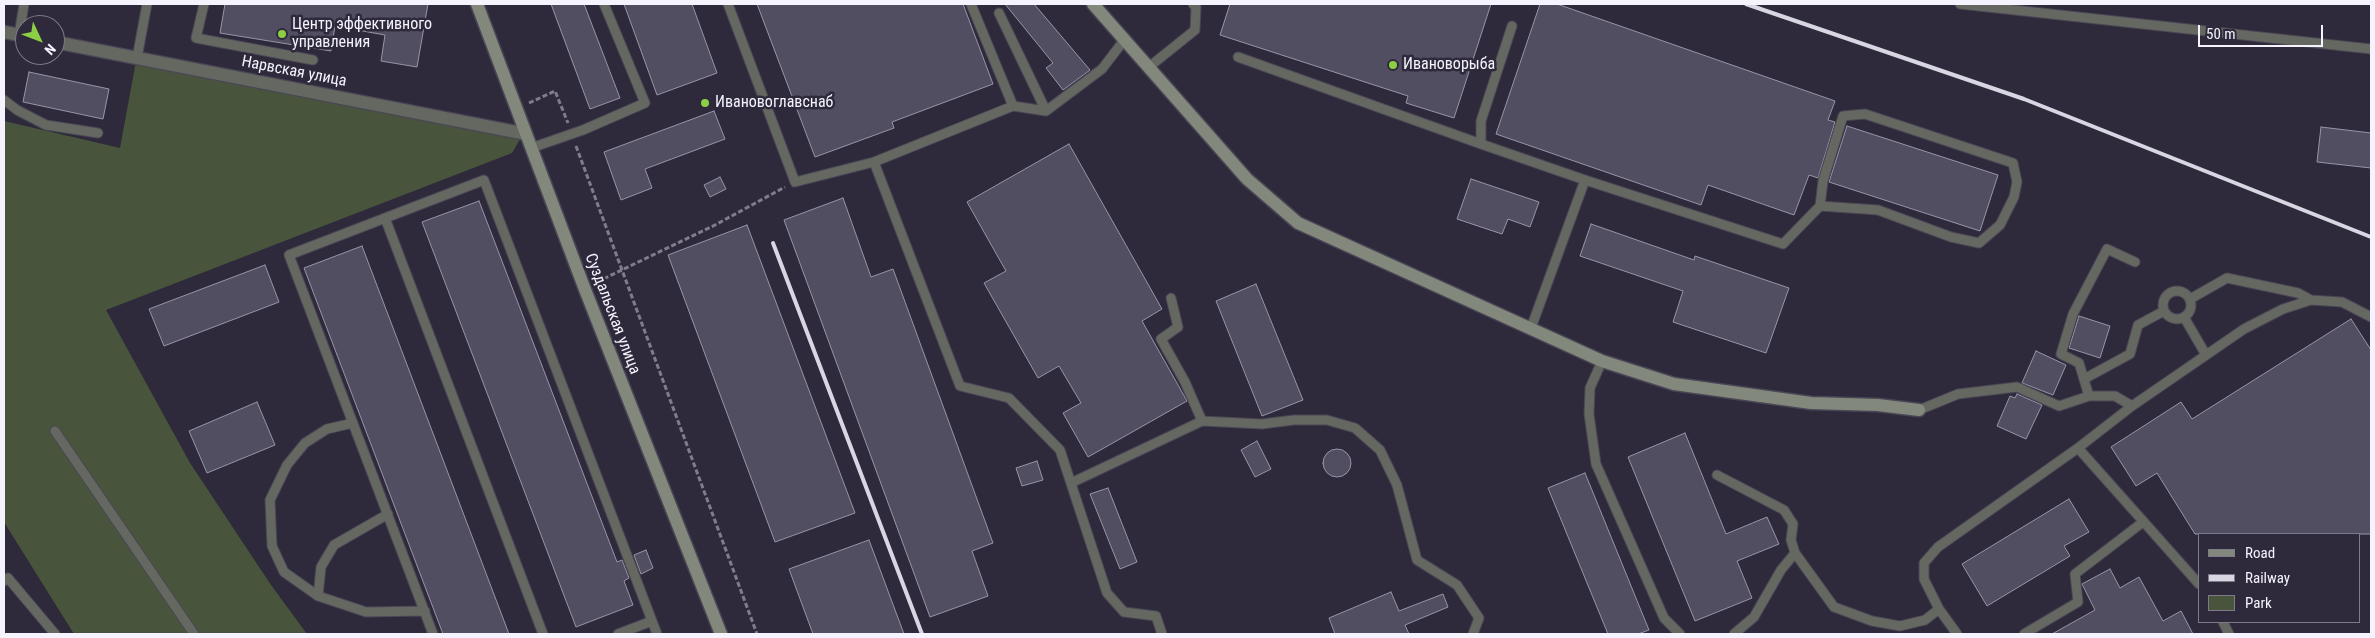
<!DOCTYPE html>
<html>
<head>
<meta charset="utf-8">
<style>
  body { margin:0 }
  #map { position:relative; width:2375px; height:638px; overflow:hidden; background:#2e2a3b; font-family:"Roboto Condensed",sans-serif }
  canvas { display:block }
  .frame { position:absolute; inset:0; border:5px solid #f5f3fe; pointer-events:none }
  .legend { position:absolute; left:2198px; top:533px; width:162px; height:90px; box-sizing:border-box; background:#2e2a3b; border:1px solid #7e7a89; margin:0; padding:6px 9px; list-style:none; font-size:15px; color:#f5f3fe }
  .legend li { display:flex; align-items:center; gap:10px; height:25px }
  .legend b { width:25px; border:1px solid #7e7a89 }
  .north { position:absolute; left:15px; top:15px; width:50px; height:50px; box-sizing:border-box; background:#2e2a3b; border:1px solid #7e7a89; border-radius:50%; rotate:133deg; font-size:14px; font-weight:700; line-height:20px; text-align:center; color:#f5f3fe }
  .north::after { content:''; display:block; margin:auto; width:18px; height:22px; background:#8cce45; clip-path:polygon(50% 0,100% 100%,50% 72%,0 100%) }
  .scale { position:absolute; left:2198px; top:25px; width:125px; height:22px; box-sizing:border-box; border:2px solid #f5f3fe; border-top:0; padding-left:6px; font-size:15px; line-height:18px; white-space:nowrap; color:#f5f3fe; -webkit-text-stroke:4px #2e2a3b; paint-order:stroke }
</style>
</head>
<body>
<div id="map">
<canvas width="2375" height="638"></canvas>
<div class="frame"></div>
<ul class="legend">
<li><b style="height:6px;background:#82897c"></b>Road</li>
<li><b style="height:6px;background:#d8d6e2"></b>Railway</li>
<li><b style="height:14px;background:#48553c"></b>Park</li>
</ul>
<div class="north">N</div>
<div class="scale">50 m</div>
</div>
<script>
const context = document.querySelector('canvas').getContext('2d');
context.lineJoin = 'round';
function fillPath(path, color) { context.fillStyle = color; context.fill(path, 'evenodd'); }
const poly = rows => new Path2D(rows.map(r => 'M' + r).join(''));
function strokePath(path, color, width, dash) { context.strokeStyle = color; context.lineWidth = width; context.lineCap = dash ? 'butt' : 'round'; context.setLineDash(dash || []); context.stroke(path); }
function write(font, color, halo, rows, align = 'center') {
  context.font = font + ' "Roboto Condensed",sans-serif'; context.lineWidth = 5; context.setLineDash([]); context.textBaseline = 'middle'; context.strokeStyle = halo; context.fillStyle = color; for (const [text, x, y, turn = 0] of rows) {
    context.save(); context.translate(x, y); context.rotate((+turn || 0) * Math.PI / 180); context.textAlign = isNaN(turn) ? turn : align; if (halo) context.strokeText(text, 0, 0); context.fillText(text, 0, 0); context.restore();
  }
}
const green = poly([
  [136,61,522,136,512,153,106,310,190,463,271,585,307,634,74,634,4,522,4,121,120,148]
]);
const building = poly([
  [225,4,428,4,417,67,381,61,385,35,335,26,331,51,220,33,225,4],
  [551,4,584,4,620,98,590,109,551,4],
  [624,4,692,4,717,73,657,95,624,4],
  [757,4,963,4,993,84,892,122,894,128,815,157,757,4],
  [1005,4,1034,4,1090,70,1063,90,1046,68,1053,63,1005,4],
  [1230,4,1491,4,1454,118,1406,103,1408,96,1220,35,1230,4],
  [1540,4,1557,4,1835,101,1828,120,1835,122,1818,178,1809,175,1794,215,1708,185,1701,205,1496,134,1540,4],
  [29,72,109,89,103,119,23,102,29,72],
  [714,111,725,139,645,169,652,188,621,200,604,152,714,111],
  [1847,126,1998,175,1980,231,1829,182,1847,126],
  [2321,127,2371,133,2371,168,2317,162,2321,127],
  [1069,144,1162,309,1142,321,1187,401,1088,457,1063,413,1081,403,1059,366,1038,378,984,283,1006,271,967,202,1069,144],
  [720,177,726,189,710,197,704,185,720,177],
  [1471,179,1539,202,1530,227,1508,219,1502,234,1457,219,1471,179],
  [843,198,871,277,893,269,993,543,972,551,988,596,930,617,784,220,843,198],
  [479,201,617,562,622,560,629,578,624,581,633,605,576,627,422,222,479,201],
  [1591,224,1694,260,1695,256,1789,288,1766,353,1673,322,1683,291,1580,256,1591,224],
  [747,225,855,513,775,542,668,255,747,225],
  [362,246,509,634,443,634,304,268,362,246],
  [265,265,279,302,164,346,149,309,265,265],
  [1256,284,1303,400,1262,416,1216,301,1256,284],
  [2079,316,2110,326,2100,358,2069,348,2079,316],
  [2351,319,2371,350,2371,534,2195,534,2157,473,2136,486,2111,447,2181,402,2192,419,2351,319],
  [2036,351,2066,365,2053,395,2022,383,2036,351],
  [2017,394,2042,405,2026,439,1997,426,2010,396,2015,398,2017,394],
  [257,402,275,445,207,473,189,431,257,402],
  [1685,433,1726,534,1767,517,1779,544,1737,561,1752,598,1695,621,1628,457,1685,433],
  [1257,441,1271,469,1255,477,1241,450,1257,441],
  '1323 463a14 14 0 1 1 28 0a14 14 0 1 1-28 0Z',
  [1037,461,1043,480,1022,486,1016,468,1037,461],
  [1585,473,1649,630,1638,634,1608,634,1548,488,1585,473],
  [1108,488,1137,562,1120,569,1090,494,1108,488],
  [2069,499,2089,532,2064,546,2070,556,1987,606,1962,564,2069,499],
  [869,540,904,634,813,634,789,569,869,540],
  [646,550,653,568,641,574,634,555,646,550],
  [2110,569,2120,588,2139,577,2163,621,2181,611,2193,634,2052,634,2095,610,2082,584,2110,569],
  [1391,592,1399,611,1443,594,1448,607,1405,625,1409,634,1335,634,1329,618,1391,592]
]);
const path = poly([
  [529,103,555,91,568,123],
  [576,146,757,634],
  [597,282,715,225,785,187]
]);
const lane = poly([
  [204,4,196,38,313,60],
  [728,4,795,182,874,162,960,386,1009,398,1060,450,1107,593,1124,612,1156,616,1162,634],
  [971,4,1013,106],
  [1960,4,2371,49],
  [999,13,1046,111],
  [1512,26,1481,121,1481,144,1585,180],
  [19,35,24,4],
  [1238,57,1481,144],
  [137,58,147,4],
  [1149,67,1195,30,1196,7,1193,4],
  [4,100,17,110,46,125,98,133],
  [531,148,583,130,645,103,604,4],
  [874,162,1013,106,1046,111,1102,69,1125,39],
  [385,218,543,634],
  '2163 305a14 14 0 1 1 28 0a14 14 0 1 1-28 0Z',
  [2190,299,2227,278,2298,293,2311,300],
  [2184,317,2206,355],
  [1531,328,1585,180,1783,244,1820,206,1823,181,1843,116,1865,114,2013,163,2017,182,2014,197,2000,225,1979,243,1951,237,1878,210,1820,206],
  [1602,361,1590,388,1589,414,1596,464,1664,618,1680,634],
  [2084,379,2130,354,2138,325,2164,311],
  [2089,396,2079,363,2061,354,2073,314,2107,249,2135,262],
  [1919,410,1958,394,2017,387,2059,406,2089,396,2115,396,2132,406],
  [1202,421,1262,424,1294,420,1327,420,1355,428,1380,450,1397,485,1417,560,1457,585,1479,618,1473,634],
  [353,423,327,429,305,443,287,465,270,500,272,546,284,572,318,596,366,612,425,611],
  [55,431,194,634],
  [2078,448,2199,584],
  [1717,475,1784,510,1793,524,1791,540,1795,553,1834,607,1872,621,1900,626,1925,620,1939,609],
  [1071,483,1202,421,1185,382,1161,339,1178,327,1171,298],
  [4,581,8,578,55,634],
  [318,596,321,567,334,545,388,514],
  [2223,622,2229,634],
  [433,634,289,255,484,180,657,634],
  [618,634,652,621],
  [1734,634,1754,617,1781,570,1795,553],
  [1957,634,1939,609,1924,579,1924,563,1938,547,2078,448,2132,406,2244,329,2283,309,2311,300,2342,302,2371,317],
  [2024,634,2078,602,2075,574,2143,522]
]);
const street = poly([
  [4,32,25,36],
  [55,42,526,134]
]);
const secondary = poly([
  [477,4,584,287,721,634],
  [1093,4,1247,179,1298,223,1602,361,1674,384,1811,403,1878,405,1919,410]
]);
const rail = poly([
  [1746,4,2024,99,2371,237],
  [773,243,922,634]
]);
const markers = [
  [282,34,5,"#8cce45"],
  [1393,65,5,"#8cce45"],
  [705,103,5,"#8cce45"]
];
const poiNames = [
  ["Центр эффективного",292,25],
  ["управления",292,43],
  ["Ивановорыба",1403,65],
  ["Ивановоглавснаб",715,103]
];
const streetNames = [
  ["Нарвская улица",294,72,11],
  ["Суздальская улица",612,314,69]
];
fillPath(green, '#48553c');
fillPath(building, '#524e61');
strokePath(building, '#9895aa', 1);
strokePath(lane, '#4a4656', 11);
strokePath(street, '#4a4656', 15);
strokePath(secondary, '#4a4656', 15);
strokePath(path, '#807d8b', 3, [5, 2.5]);
strokePath(lane, '#646860', 9);
strokePath(street, '#646860', 12);
strokePath(secondary, '#82897c', 12);
strokePath(rail, '#d8d6e2', 4);
for (const [x, y, r, color] of markers) { const dot = new Path2D(); dot.arc(x, y, r, 0, 2 * Math.PI); context.fillStyle = color; context.fill(dot); strokePath(dot, '#2e2a3b', 2); }
write('16px', '#f5f3fe', '#2e2a3b', poiNames, 'left');
write('16px', '#f5f3fe', '#2e2a3b', streetNames);
</script>
</body>
</html>
